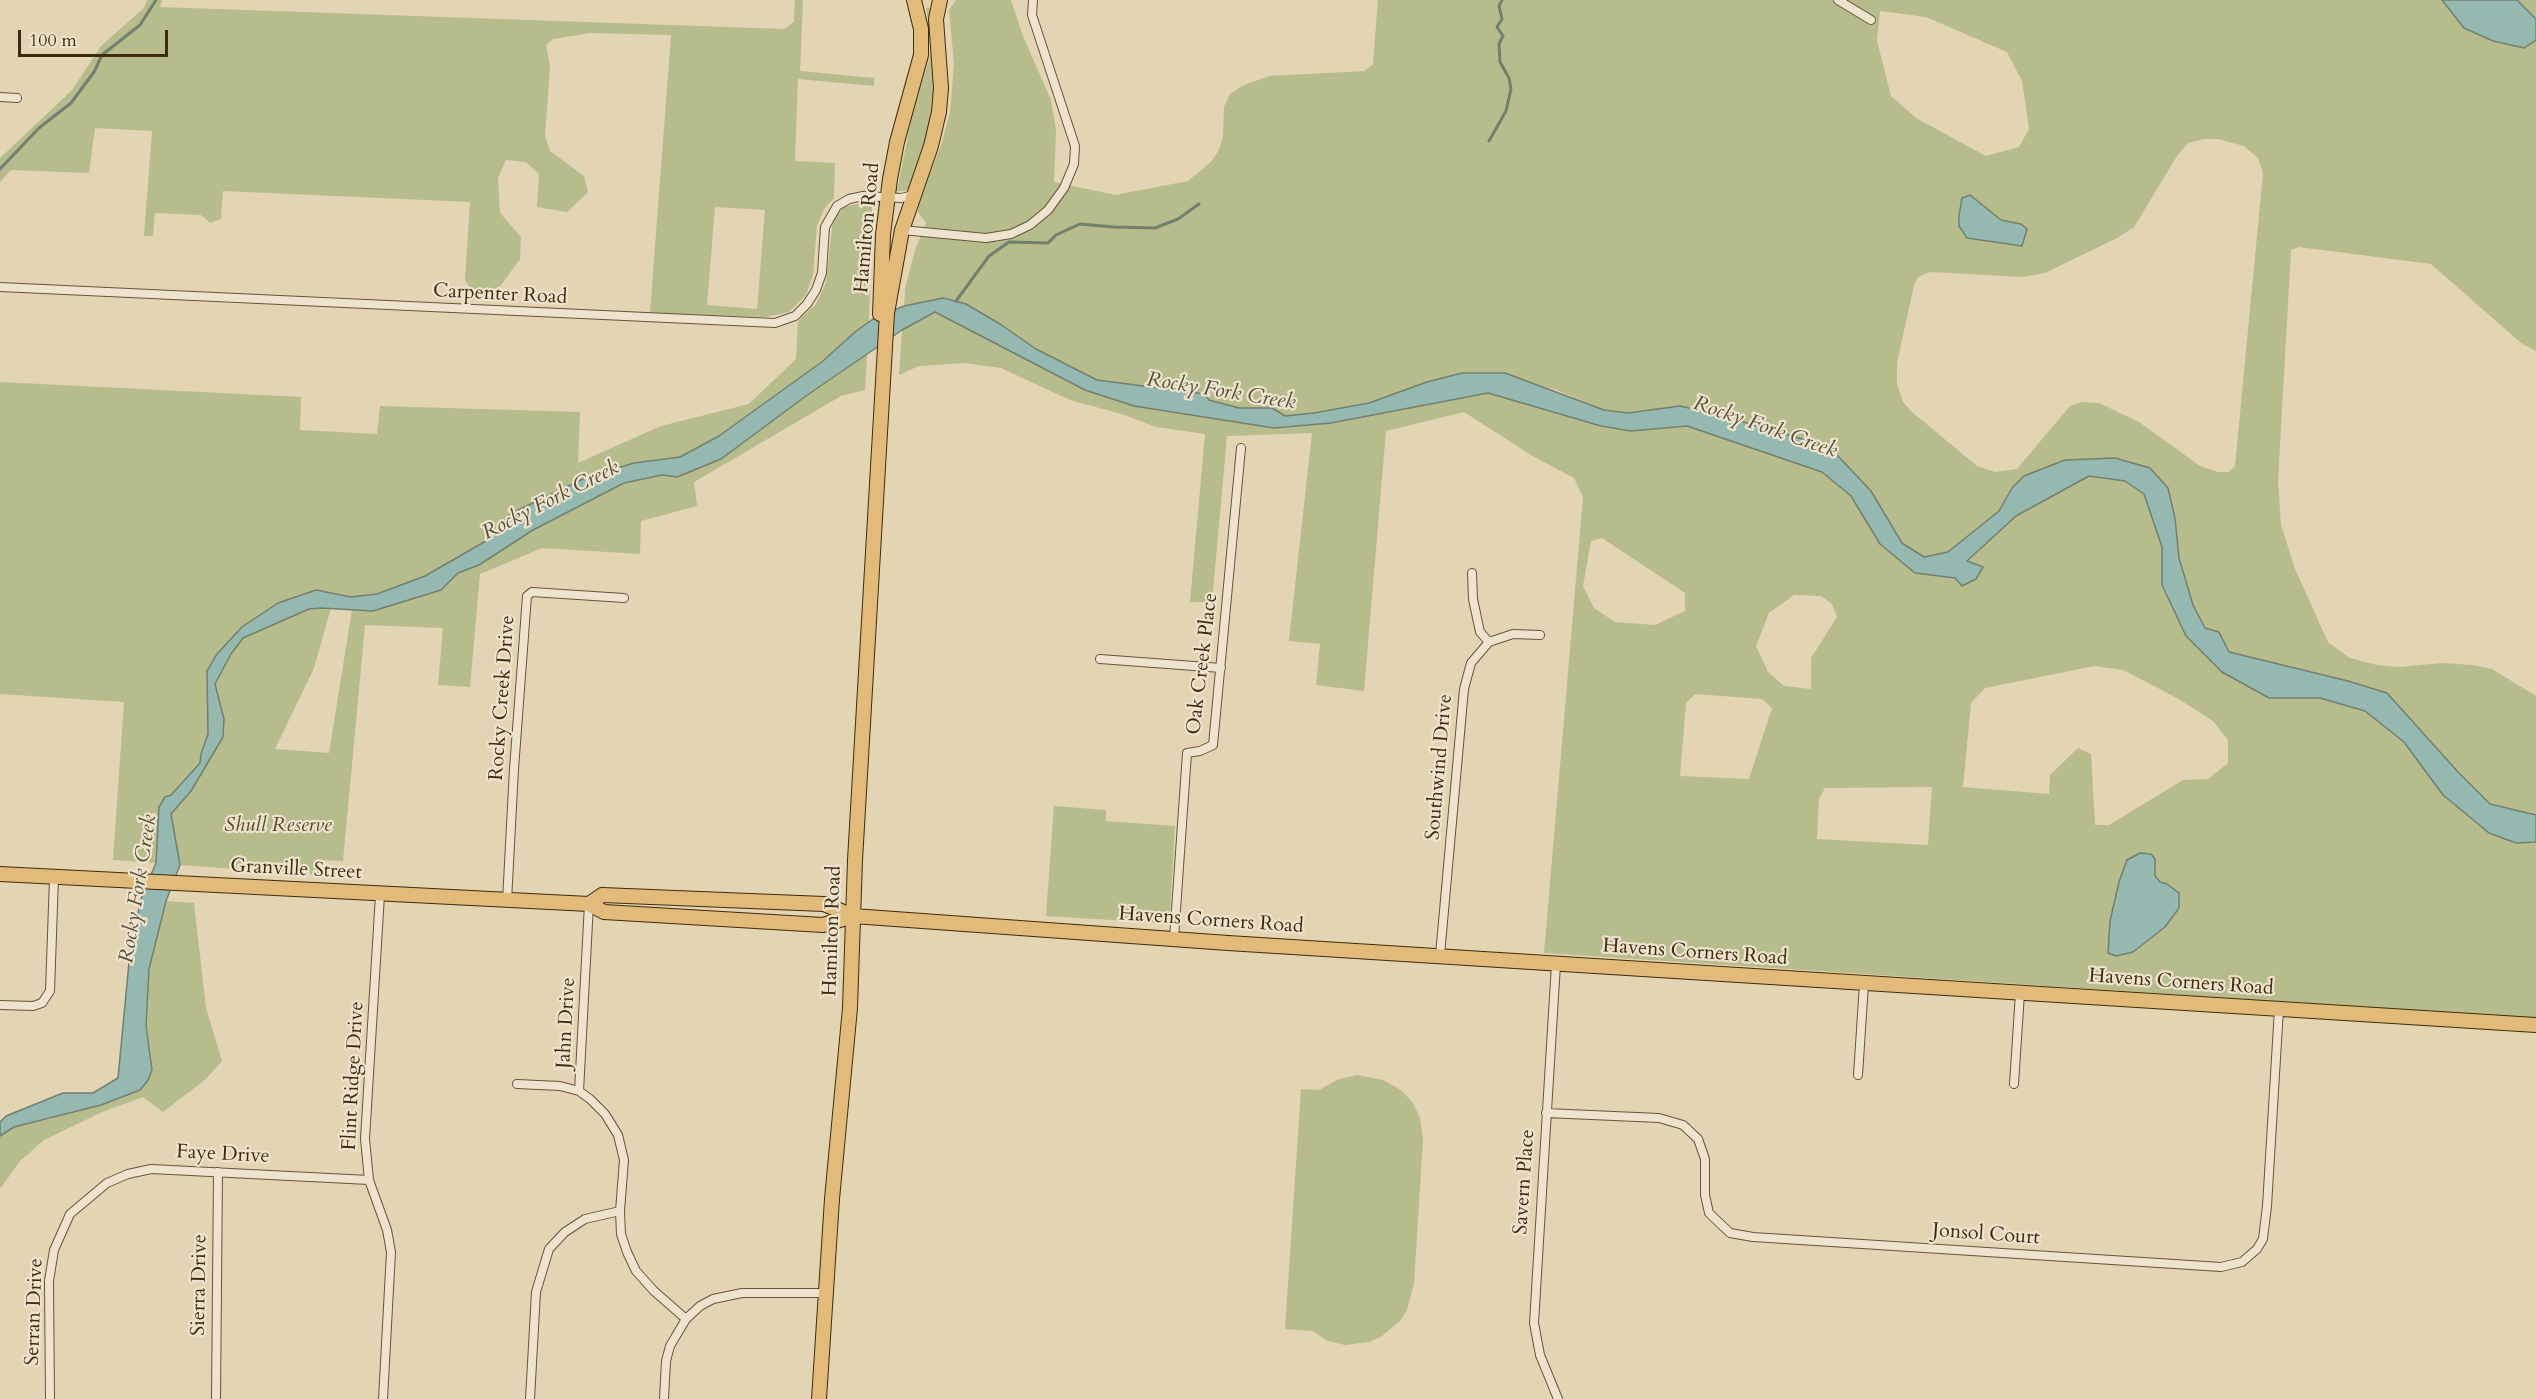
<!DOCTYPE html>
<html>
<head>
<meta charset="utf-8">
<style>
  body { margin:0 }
  #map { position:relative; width:2536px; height:1399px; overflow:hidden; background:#e3d4b4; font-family:Cardo,serif }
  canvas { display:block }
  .scale { position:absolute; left:18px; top:30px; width:150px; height:27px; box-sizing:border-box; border:3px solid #402a0d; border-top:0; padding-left:8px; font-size:18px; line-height:21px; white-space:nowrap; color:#402a0d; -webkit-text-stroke:4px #ede3ce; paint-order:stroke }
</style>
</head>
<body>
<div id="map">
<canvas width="2536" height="1399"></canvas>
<div class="scale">100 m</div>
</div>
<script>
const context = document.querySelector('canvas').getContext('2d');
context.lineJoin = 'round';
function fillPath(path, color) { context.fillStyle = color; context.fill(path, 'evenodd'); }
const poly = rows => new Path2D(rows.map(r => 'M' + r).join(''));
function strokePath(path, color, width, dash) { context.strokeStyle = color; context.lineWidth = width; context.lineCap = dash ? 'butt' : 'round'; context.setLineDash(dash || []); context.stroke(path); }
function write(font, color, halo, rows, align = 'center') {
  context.font = font + ' Cardo,serif'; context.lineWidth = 4.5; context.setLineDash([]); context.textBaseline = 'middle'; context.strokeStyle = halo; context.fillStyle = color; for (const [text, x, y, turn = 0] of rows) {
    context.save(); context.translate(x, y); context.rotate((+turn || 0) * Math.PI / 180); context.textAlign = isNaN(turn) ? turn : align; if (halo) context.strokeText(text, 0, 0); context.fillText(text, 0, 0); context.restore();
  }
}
const green = poly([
  [147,0,162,0,160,7,784,29,794,22,795,0,803,0,800,71,874,78,874,86,798,79,795,161,835,163,834,198,824,209,817,226,813,275,806,295,789,312,766,317,650,313,671,35,590,33,553,39,546,45,550,66,545,136,550,151,584,176,588,192,567,212,537,207,539,174,526,162,506,160,498,178,500,213,521,237,520,259,499,288,472,291,465,280,470,202,223,191,221,219,210,223,201,215,155,213,153,236,144,236,152,131,95,128,89,173,11,170,0,182,0,158,72,90,101,46,144,8],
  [715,207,765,210,757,309,707,305],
  [956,0,1011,0,1023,36,1051,100,1056,130,1054,182,1115,195,1188,181,1211,162,1219,150,1223,136,1224,107,1230,94,1242,86,1269,76,1365,71,1373,64,1378,0,2536,0,2536,351,2521,343,2431,264,2299,247,2291,250,2278,481,2281,525,2295,569,2328,642,2350,658,2377,665,2399,667,2442,663,2472,665,2492,669,2536,696,2536,815,2490,804,2458,772,2387,693,2348,681,2229,652,2219,632,2205,628,2193,605,2179,558,2175,518,2168,488,2150,468,2115,458,2065,460,2024,476,2012,488,1999,511,1948,552,1924,557,1902,543,1871,491,1680,406,1628,413,1604,410,1554,389,1462,373,1427,382,1369,403,1314,413,1285,416,1272,408,1239,408,1209,400,1204,394,1097,380,1036,349,1000,324,966,304,943,298,904,306,905,289,915,250,926,223,918,212,917,203,941,146,950,112,954,64,949,10],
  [1880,11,1926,17,2007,52,2022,81,2029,129,2019,147,1986,156,1916,118,1891,96,1877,41],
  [2204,139,2218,139,2244,146,2258,158,2263,173,2235,466,2229,472,2218,472,2200,466,2139,422,2099,403,2083,402,2070,406,2017,469,1995,472,1977,466,1912,412,1903,402,1897,384,1897,363,1914,285,1918,277,1930,272,2023,277,2045,273,2117,238,2134,227,2177,156,2188,143],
  [1970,195,2001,220,2021,224,1959,226],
  [937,7,939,97,913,184,905,191,897,191,911,121,930,56,931,38,926,8],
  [866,202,872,206,869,322,823,361,719,436,680,457,634,463,510,514,491,538,425,576,377,594,351,597,316,590,278,603,207,671,208,734,201,754,200,763,171,795,165,797,156,863,113,860,124,702,0,694,0,382,301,397,300,430,377,434,380,406,580,412,578,463,661,426,749,404,796,359,798,321,816,304,826,283,833,220,843,207],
  [935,312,1085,390,1134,406,1274,428,1331,423,1488,393,1601,426,1631,431,1687,426,1822,472,1851,496,1880,544,1915,573,1955,578,1983,567,1967,562,2016,516,2089,476,2125,481,2144,494,2162,547,2162,585,2269,698,2320,698,2365,711,2404,742,2443,795,2489,833,2516,843,2536,842,2536,1018,1544,953,1583,497,1574,478,1531,455,1464,412,1386,431,1364,691,1316,685,1320,644,1289,641,1312,433,1227,436,1212,602,1190,602,1205,434,1156,427,1125,415,1070,400,1001,368,964,363,919,366,899,375,902,330],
  [1602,538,1685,593,1685,611,1655,625,1615,622,1594,608,1583,586,1591,541],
  [1794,595,1821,596,1832,604,1837,617,1811,658,1811,689,1784,686,1768,672,1756,646,1769,613],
  [2094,666,2123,670,2177,698,2213,721,2228,740,2228,763,2208,779,2183,780,2109,825,2095,825,2091,754,2078,748,2050,775,2049,794,1963,787,1971,703,1985,688],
  [1695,694,1762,699,1772,708,1749,779,1680,776,1686,703],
  [1932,787,1928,845,1817,839,1819,799,1825,788],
  [2155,859,2155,876,2160,882,2167,884,2165,927,2133,952,2116,956,2108,952,2110,921],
  [867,354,865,390,841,396,694,482,697,506,641,521,640,554,542,548,480,574,470,687,438,685,443,628,365,625,343,861,320,860,319,875,180,865,171,814,191,791,224,719,215,684,231,654,243,638,309,609,331,608,314,668,275,749,329,753,352,610,373,611,441,590,458,573,479,565,533,530,624,483,662,475,677,477,806,396],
  [1054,806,1106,810,1106,821,1175,826,1170,913,1161,923,1046,916],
  [166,901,194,903,206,1008,222,1061,206,1079,163,1112,143,1097,102,1112,44,1140,20,1161,0,1189,0,1136,14,1127,50,1119,152,1070,146,1026,149,969],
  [1357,1075,1383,1080,1401,1090,1413,1103,1420,1118,1423,1139,1414,1283,1407,1310,1400,1321,1382,1336,1369,1342,1345,1345,1328,1341,1312,1331,1285,1329,1301,1089,1319,1090,1339,1079]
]);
const water = poly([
  [2442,0,2517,0,2536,19,2536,40,2524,48,2493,41,2464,28,2442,0],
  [1970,195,2001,220,2021,224,2027,229,2022,246,1967,238,1959,226,1959,216,1962,198,1970,195],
  [943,298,966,304,1000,324,1036,349,1097,380,1205,394,1209,400,1239,408,1272,408,1285,416,1314,413,1369,403,1427,382,1462,373,1505,373,1604,410,1628,413,1680,406,1716,414,1802,439,1838,456,1871,491,1902,543,1924,557,1948,552,1999,511,2012,488,2024,476,2065,460,2115,458,2150,468,2168,488,2175,518,2179,558,2193,605,2205,628,2219,632,2229,652,2348,681,2387,693,2458,772,2490,804,2536,815,2536,842,2516,843,2489,833,2443,795,2404,742,2365,711,2320,698,2269,698,2222,672,2186,636,2162,585,2162,547,2144,494,2125,481,2089,476,2016,516,1967,561,1983,567,1976,579,1962,586,1955,578,1915,573,1880,544,1851,496,1822,472,1687,426,1631,431,1601,426,1488,393,1331,423,1274,428,1134,406,1085,390,935,312,902,330,806,396,721,459,677,477,662,475,624,483,533,530,479,565,458,573,441,590,373,611,321,608,309,609,243,638,231,654,215,684,224,719,223,737,191,791,171,814,180,865,166,901,149,969,146,1026,152,1070,148,1080,140,1090,101,1105,14,1127,0,1136,0,1122,6,1116,63,1093,93,1093,118,1078,130,952,141,899,156,863,159,807,165,797,171,795,200,763,201,754,208,734,207,671,217,654,242,627,278,603,316,590,351,597,377,594,425,576,491,538,510,514,587,477,634,463,680,457,719,436,823,361,855,332,873,319,904,306,943,298],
  [2140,853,2151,854,2155,859,2155,876,2160,882,2167,884,2179,893,2179,908,2165,927,2133,952,2116,956,2108,953,2110,921,2119,882,2127,860,2140,853]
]);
const stream = poly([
  [1489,141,1506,111,1511,89,1509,78,1500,62,1499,44,1503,36,1497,27,1502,19,1499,6,1502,0],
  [0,169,39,128,71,103,94,72,102,55,140,25,156,0],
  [956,301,989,256,1009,242,1048,243,1056,235,1080,224,1114,227,1155,228,1178,219,1199,204]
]);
const street = poly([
  [1838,0,1871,20],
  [0,97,17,98],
  [902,230,986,238,1011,234,1030,225,1048,210,1064,188,1074,164,1075,146,1032,15,1033,0],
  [0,287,775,323,795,316,807,304,816,290,822,273,825,227,837,206,849,199,863,196,901,198,914,195],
  [1472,573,1473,599,1480,632,1489,642],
  [1100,659,1221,668],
  [380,895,365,1139,369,1180,387,1230,391,1252,383,1399],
  [507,901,514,769,527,596,532,592,624,598],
  [1174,938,1187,753,1200,751,1213,745,1241,448],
  [1440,955,1464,689,1471,663,1489,642,1513,634,1540,635],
  [1556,964,1534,1323,1540,1355,1558,1399],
  [0,1005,33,1006,42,1003,50,991,54,878],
  [1858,1075,1864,984],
  [517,1084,560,1086,579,1091,590,1099,605,1114,618,1135,624,1160,620,1211,621,1234,627,1252,636,1271,654,1291,686,1319],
  [2014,1084,2020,993],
  [579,1091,589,904],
  [1546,1113,1659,1118,1683,1125,1698,1139,1705,1159,1705,1195,1709,1213,1730,1233,1753,1237,2221,1267,2242,1262,2257,1249,2263,1239,2267,1206,2279,1009],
  [50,1399,49,1281,54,1250,70,1214,107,1183,128,1174,151,1169,369,1180],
  [216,1399,218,1172],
  [530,1399,536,1292,549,1249,565,1232,585,1219,620,1211],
  [664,1399,666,1361,670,1346,686,1319,700,1306,713,1299,742,1293,827,1293]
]);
const primary = poly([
  [880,314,883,235,890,179,897,142,921,55,921,29,914,0],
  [0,874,589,904,604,912,823,925,853,916],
  [589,904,602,895,824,904,853,916,1228,943,2536,1025],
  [819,1399,832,1199,850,1008,855,860,887,313,902,230,931,146,939,112,941,88,936,19,940,0]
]);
const streetNames = [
  ["Hamilton Road",868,228,-85],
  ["Carpenter Road",500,295,3],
  ["Oak Creek Place",1203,664,-83],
  ["Rocky Creek Drive",503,698,-86],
  ["Southwind Drive",1440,767,-85],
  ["Granville Street",296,870,3],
  ["Havens Corners Road",1211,921,4],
  ["Hamilton Road",833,931,-88],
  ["Havens Corners Road",1695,953,4],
  ["Havens Corners Road",2181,983,4],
  ["Jahn Drive",567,1023,-87],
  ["Flint Ridge Drive",354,1076,-87],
  ["Faye Drive",223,1155,3],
  ["Savern Place",1525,1182,-86],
  ["Jonsol Court",1986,1235,4],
  ["Sierra Drive",200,1285,-89],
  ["Serran Drive",35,1312,-88]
];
const parkNames = [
  ["Shull Reserve",278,826]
];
const waterNames = [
  ["Rocky Fork Creek",1221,392,9],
  ["Rocky Fork Creek",1765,428,19],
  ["Rocky Fork Creek",551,501,-27],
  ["Rocky Fork Creek",139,889,-81]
];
fillPath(green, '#b6bc8b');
fillPath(water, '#95b8b1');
strokePath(water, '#737f6f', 1.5);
strokePath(stream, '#737f6f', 3);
strokePath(street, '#695437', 10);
strokePath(primary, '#402a0d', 16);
strokePath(street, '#ede3ce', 8);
strokePath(primary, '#e2ba7a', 14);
write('20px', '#402a0d', '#ede3ce', streetNames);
write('italic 20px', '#584726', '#ede3ce', parkNames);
write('italic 21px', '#554e36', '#ede3ce', waterNames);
</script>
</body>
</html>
